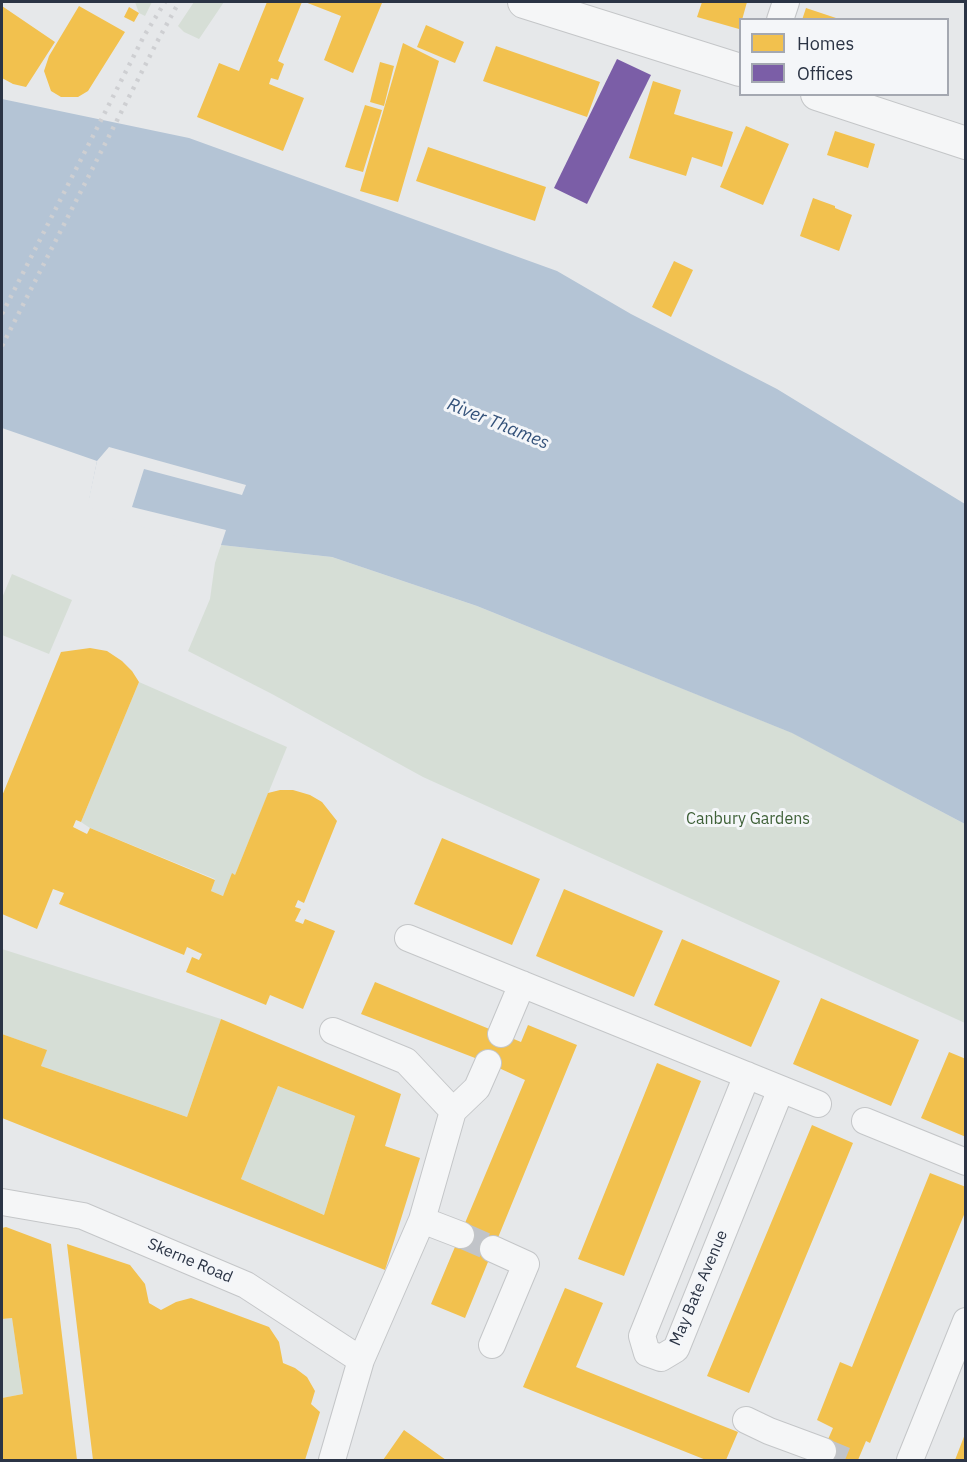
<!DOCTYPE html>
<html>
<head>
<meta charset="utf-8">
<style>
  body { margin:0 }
  #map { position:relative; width:967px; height:1462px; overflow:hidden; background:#e6e8ea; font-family:"IBM Plex Sans",sans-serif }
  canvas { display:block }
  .frame { position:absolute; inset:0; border:3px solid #2b3445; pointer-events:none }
  .legend { position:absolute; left:739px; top:18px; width:210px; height:78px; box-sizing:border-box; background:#f4f6f9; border:2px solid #a4a8b1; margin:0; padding:8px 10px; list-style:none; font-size:18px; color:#2b3445 }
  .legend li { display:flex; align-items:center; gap:12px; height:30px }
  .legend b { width:30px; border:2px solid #a4a8b1 }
</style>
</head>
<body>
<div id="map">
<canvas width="967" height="1462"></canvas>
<div class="frame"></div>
<ul class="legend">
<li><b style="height:16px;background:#f2c14e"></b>Homes</li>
<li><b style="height:16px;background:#7b5ea7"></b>Offices</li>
</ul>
</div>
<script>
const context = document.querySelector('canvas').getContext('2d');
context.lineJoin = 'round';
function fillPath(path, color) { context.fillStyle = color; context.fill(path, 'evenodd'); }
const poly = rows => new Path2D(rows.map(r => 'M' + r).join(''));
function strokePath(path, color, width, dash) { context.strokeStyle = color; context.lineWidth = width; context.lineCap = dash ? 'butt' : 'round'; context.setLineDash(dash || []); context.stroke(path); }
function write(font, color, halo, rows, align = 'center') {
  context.font = font + ' "IBM Plex Sans",sans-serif'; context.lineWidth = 6; context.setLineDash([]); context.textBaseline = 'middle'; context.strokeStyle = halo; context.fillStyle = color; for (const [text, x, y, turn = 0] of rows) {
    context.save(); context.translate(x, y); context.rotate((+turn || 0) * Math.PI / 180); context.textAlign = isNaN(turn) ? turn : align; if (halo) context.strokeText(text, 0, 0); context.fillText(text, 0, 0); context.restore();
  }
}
const green = poly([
  [135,2,152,2,145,16,139,13],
  [194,2,224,2,199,39,184,32,178,26],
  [221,545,332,557,477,606,793,733,965,824,965,1023,423,777,272,694,188,651,210,599,215,563],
  [12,574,72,600,49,654,2,635,2,598],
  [139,682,287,747,235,875,223,896,211,891,215,879,90,828,81,822],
  [2,949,221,1019,187,1117,41,1066,46,1050,2,1034],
  [278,1086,355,1116,324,1215,241,1179],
  [12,1318,23,1394,2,1398,2,1319]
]);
const water = poly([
  [2,99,189,138,557,271,631,314,777,389,965,504,965,824,792,733,477,606,332,557,221,545,89,500,97,461,2,428]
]);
const pier = poly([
  [109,447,246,485,242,495,144,469,132,507,226,530,220,548,98,515,88,503,97,461]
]);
const homes = poly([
  [267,2,302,2,278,61,284,64,278,80,271,78,269,84,304,98,283,151,197,117,219,63,239,71],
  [305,2,382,3,353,73,324,60,341,16],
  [702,2,747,2,742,20,740,20,739,29,697,17],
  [2,6,55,42,26,87,13,84,2,78],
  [79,6,125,32,88,91,78,97,61,97,51,91,44,71,49,56],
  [129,7,139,13,134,22,124,17],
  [806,8,839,19,839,20,802,20],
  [426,25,464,42,455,63,417,47],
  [403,43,439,61,398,202,360,191],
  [496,46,600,82,587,117,483,81],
  [380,62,394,66,384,106,370,102],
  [653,81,681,90,674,114,733,132,722,167,692,157,686,176,629,158],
  [365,105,382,110,363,172,345,167],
  [746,126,789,144,763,205,720,187],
  [835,131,875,144,868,168,827,155],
  [428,147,546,187,535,221,416,181],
  [813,198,835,206,835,208,852,215,839,251,800,236],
  [674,261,693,270,671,317,652,307],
  [90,648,107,651,122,661,132,671,139,682,81,822,76,820,73,827,87,834,90,828,215,880,211,891,223,896,232,873,235,875,268,793,280,790,293,790,310,795,322,802,337,821,304,903,298,900,295,907,301,909,295,921,303,924,305,919,335,931,303,1009,270,995,266,1005,186,972,192,957,199,960,202,954,187,947,184,955,59,904,64,893,53,889,37,929,2,914,2,796,61,652],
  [442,838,540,879,512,945,414,904],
  [564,889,663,931,634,997,536,956],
  [682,939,780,981,751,1047,654,1005],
  [375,982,521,1042,528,1025,577,1045,465,1318,431,1304,525,1080,488,1063,361,1014],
  [821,998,919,1040,891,1106,793,1064],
  [221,1019,401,1094,385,1146,420,1158,385,1270,2,1118,2,1034,47,1050,41,1066,187,1117],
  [278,1086,355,1116,324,1215,241,1179],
  [949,1052,966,1059,966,1137,921,1118],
  [657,1063,701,1081,624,1276,578,1259],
  [812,1125,853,1143,749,1393,707,1376],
  [930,1173,966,1187,966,1210,870,1443,866,1441,858,1460,819,1460,833,1428,817,1420,840,1362,852,1367],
  [6,1227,51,1244,77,1460,2,1460,2,1398,23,1394,12,1318,2,1319,2,1228],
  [67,1244,130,1265,145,1284,149,1303,161,1310,176,1302,191,1298,269,1327,279,1342,283,1363,295,1368,307,1377,315,1391,311,1404,320,1412,305,1460,93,1460],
  [565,1288,603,1303,576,1367,738,1432,726,1460,706,1460,523,1387],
  [404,1430,446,1460,383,1460],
  [965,1434,966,1460,955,1460]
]);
const offices = poly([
  [617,59,651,75,587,204,554,188]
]);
const minorTunnel = poly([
  [461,1235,493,1249],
  [823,1451,845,1460]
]);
const minor = poly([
  [780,20,786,2],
  [408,938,818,1104],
  [501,1034,522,984],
  [747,1075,642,1336,647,1353,661,1358,676,1349,781,1089],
  [453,1111,477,1088,488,1063],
  [865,1121,966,1162],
  [2,1202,83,1216,246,1285,361,1360],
  [422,1220,461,1235],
  [492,1345,526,1264,493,1249],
  [746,1420,769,1431,823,1451],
  [332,1460,361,1360,422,1220,453,1111,406,1061,333,1031],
  [910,1460,966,1321]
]);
const tertiary = poly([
  [524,2,740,70],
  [817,94,966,143]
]);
const rail = poly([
  [2,314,144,36,165,2],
  [2,346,157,42,179,2]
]);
const parkNames = [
  ["Canbury Gardens",748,819]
];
const streetNames = [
  ["Skerne Road",190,1261,23],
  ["May Bate Avenue",699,1288,-67]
];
const waterNames = [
  ["River Thames",498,424,22]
];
fillPath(green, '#d6ded6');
fillPath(water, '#b4c4d5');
fillPath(pier, '#e6e8ea');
fillPath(homes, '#f2c14e');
fillPath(offices, '#7b5ea7');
strokePath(minorTunnel, '#c1c4c9', 26, [26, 13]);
strokePath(minor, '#c4c6c8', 28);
strokePath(tertiary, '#c4c6c8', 34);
strokePath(minor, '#f5f6f7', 26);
strokePath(tertiary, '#f5f6f7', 32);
strokePath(rail, '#cecfd2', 4.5, [3, 6]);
write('16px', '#3f6138', '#f4f6f9', parkNames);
write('16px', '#2b3445', '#f4f6f9', streetNames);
write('italic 18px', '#34527a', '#f4f6f9', waterNames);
</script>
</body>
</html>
